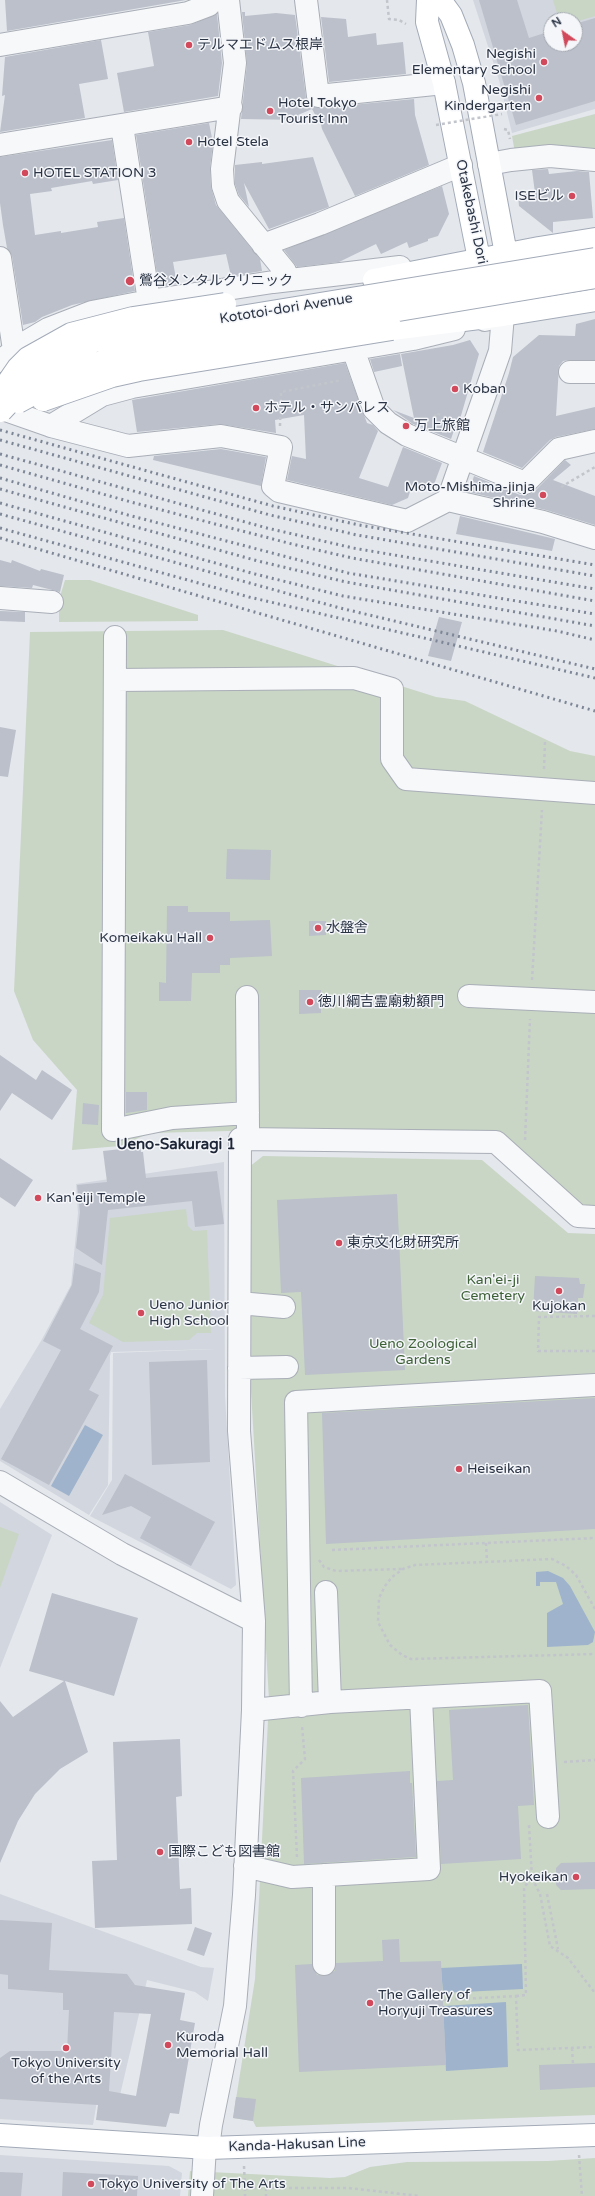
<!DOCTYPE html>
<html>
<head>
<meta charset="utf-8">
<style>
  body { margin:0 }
  #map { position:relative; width:595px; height:2196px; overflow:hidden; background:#e4e7ec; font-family:"Varela Round",sans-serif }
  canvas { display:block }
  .north { position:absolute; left:543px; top:12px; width:40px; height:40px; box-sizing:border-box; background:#f4f6f9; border:1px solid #a4a8b1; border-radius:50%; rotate:327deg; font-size:11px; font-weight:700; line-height:16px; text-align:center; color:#2b3445 }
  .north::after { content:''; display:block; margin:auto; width:14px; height:18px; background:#d1495b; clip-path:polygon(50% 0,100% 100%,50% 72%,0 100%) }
</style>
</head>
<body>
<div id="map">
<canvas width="595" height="2196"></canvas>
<div class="north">N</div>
</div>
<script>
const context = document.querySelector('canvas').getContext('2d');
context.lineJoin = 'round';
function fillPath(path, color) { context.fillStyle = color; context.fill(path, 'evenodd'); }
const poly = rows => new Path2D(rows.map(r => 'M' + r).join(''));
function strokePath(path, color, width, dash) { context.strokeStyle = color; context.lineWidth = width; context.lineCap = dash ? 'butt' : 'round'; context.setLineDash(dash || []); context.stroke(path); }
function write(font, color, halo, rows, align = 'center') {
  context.font = font + ' "Varela Round","Noto Sans JP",sans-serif'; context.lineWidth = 3; context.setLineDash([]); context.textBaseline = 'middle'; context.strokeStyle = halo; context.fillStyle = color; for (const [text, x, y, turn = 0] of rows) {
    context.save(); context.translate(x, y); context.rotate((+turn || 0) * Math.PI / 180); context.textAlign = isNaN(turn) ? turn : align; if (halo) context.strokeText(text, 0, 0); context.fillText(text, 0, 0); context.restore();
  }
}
const built = poly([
  [473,0,595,0,595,109,512,133,499,80],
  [551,20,575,20,575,44,551,44],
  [224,1162,225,1396,236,1585,231,1589,90,1516,112,1480,113,1353,216,1349,111,1352,110,1356,108,1485,89,1515,0,1461,0,1409,41,1341,71,1285,78,1213,76,1184],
  [0,1502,52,1535,0,1668],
  [0,1894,201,1967,214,1968,208,2001,195,1992,147,1980,120,2095,98,2095,93,2125,0,2119],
  [0,2155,169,2166,182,2173,180,2196,0,2196]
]);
const green = poly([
  [553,0,595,0,595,16,575,22,559,20],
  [595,114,595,158,516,159,512,136],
  [65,580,90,580,198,615,198,621,59,622,59,600],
  [223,630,436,697,465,701,570,751,595,756,595,1210,580,1209,503,1135,230,1131,150,1133,120,1146,72,1150,77,1090,33,1040,14,991,30,632],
  [263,1156,482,1160,568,1233,595,1234,595,2115,256,2127,253,2121,233,2118,255,1979,269,1700,251,1391,251,1286,249,1167],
  [186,1209,188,1226,193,1231,207,1230,211,1333,197,1333,189,1340,123,1342,89,1323,103,1295,110,1218],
  [0,1527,19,1534,0,1588],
  [595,2158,595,2196,188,2196,190,2171,330,2178,345,2177,370,2167,407,2162,548,2161]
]);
const water = poly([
  [85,1425,103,1435,69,1496,51,1486],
  [548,1571,563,1578,570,1586,595,1632,593,1642,588,1645,547,1647,547,1613,563,1604,556,1582,540,1582,540,1586,536,1586,536,1572],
  [522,1964,523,1989,443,1993,441,1968],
  [506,2002,508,2067,446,2071,443,2006]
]);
const building = poly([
  [5,0,186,0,7,31],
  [479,0,517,0,529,38,551,31,551,44,575,44,575,24,595,18,595,101,516,125],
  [242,12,245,12,245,16,276,13,295,15,306,98,313,107,319,108,414,99,415,115,429,165,355,196,322,129,320,120,318,120,312,109,298,115,300,120,241,119,247,64],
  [217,14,222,63,218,96,124,112,117,73,154,66,148,32,190,25],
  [321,17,346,19,348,37,376,33,377,45,403,42,406,74,329,82],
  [101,40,108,79,79,84,85,118,0,132,5,95,2,96,5,57],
  [209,123,213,143,210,168,211,187,216,205,260,259,262,271,231,276,226,254,173,262,177,284,159,287,136,135],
  [112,140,118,180,93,184,92,181,51,188,52,191,30,194,35,235,61,231,61,233,98,227,97,222,124,218,135,291,72,305,42,317,35,322,23,325,12,256,7,248,3,225,0,203,0,157],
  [313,157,329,207,269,229,244,183,249,207,239,195,235,184,235,165,262,162,262,164],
  [548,169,549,174,577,171,589,172,593,218,553,222,553,233,519,206,518,195,535,193,532,170],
  [442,186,449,214,438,236,428,239,428,241,409,248,407,242,381,254,376,244,339,262,297,267,284,250],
  [595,319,595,360,570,360,563,361,559,366,556,416,595,407,595,429,556,437,550,440,522,468,483,452,509,373,513,357,539,335,575,336,576,324],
  [470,340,479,354,460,419,458,419,451,439,413,424,393,410,414,418,401,354,453,345],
  [400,354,402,366,374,372,370,359],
  [345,363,367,423,373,425,378,431,359,478,388,487,403,447,442,463,433,487,425,491,412,485,408,498,392,505,287,480,292,456,306,459,304,415,275,420,276,433,220,424,137,432,132,400],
  [221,449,266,457,261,486,153,460,154,456],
  [565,460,571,465,553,480,595,496,595,525,546,510,469,492,474,476,520,495,528,495,534,492],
  [460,516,555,539,552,551,456,534],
  [0,560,11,563,12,560,40,571,41,569,64,575,60,592,33,585,32,588,0,586],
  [0,611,25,612,25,622,0,621],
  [439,617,462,622,451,661,428,656],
  [0,727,16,730,8,777,0,776],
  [227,849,271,850,270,880,226,879],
  [167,906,188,906,188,912,230,912,230,921,270,920,272,956,230,958,230,965,220,965,220,973,192,973,191,1001,159,1001,159,982,166,983],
  [309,921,326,921,326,935,309,936],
  [299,990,321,990,321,1013,299,1014],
  [0,1055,36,1080,42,1070,72,1090,52,1120,12,1093,0,1111],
  [126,1092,147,1092,147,1110,126,1113],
  [83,1103,99,1105,98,1125,82,1124],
  [140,1147,141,1152,143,1152,146,1178,217,1171,224,1224,195,1227,192,1201,108,1210,102,1265,76,1248,80,1212,77,1185,107,1182,103,1151],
  [0,1158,33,1180,15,1207,0,1197],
  [397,1194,405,1370,305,1375,301,1292,281,1293,277,1200],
  [75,1263,101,1273,99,1292,80,1329,113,1346,89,1390,99,1395,49,1485,1,1459,61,1350,43,1341,72,1285],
  [535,1276,579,1278,580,1284,585,1284,583,1298,578,1298,577,1314,533,1311],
  [207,1360,210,1462,152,1465,149,1362],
  [595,1398,595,1529,326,1544,322,1413],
  [125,1474,215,1522,191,1566,140,1538,151,1517,131,1506,102,1515],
  [52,1593,138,1618,114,1696,65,1681,88,1752,60,1769,35,1794,18,1821,0,1863,0,1701,13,1717,64,1681,29,1671],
  [528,1705,534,1805,518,1806,521,1859,441,1864,437,1781,453,1780,449,1710],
  [180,1739,182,1796,176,1797,180,1889,191,1888,192,1924,95,1928,92,1861,117,1860,113,1742],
  [410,1771,410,1783,412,1783,416,1857,304,1864,301,1778],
  [595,1862,595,1889,561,1890,556,1885,556,1868,561,1863],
  [0,1920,52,1923,49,1970,127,1974,135,1985,185,1993,180,2020,195,2023,179,2114,170,2113,166,2127,96,2120,98,2105,0,2099,0,2058,10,2051,67,2051,69,2010,63,2010,63,1993,8,1989,8,1975,0,1974],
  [114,2012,151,2014,136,2096,109,2091],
  [195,1927,212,1933,204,1956,187,1950],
  [399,1939,400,1962,441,1961,446,2065,299,2072,295,1965,312,1964,317,1975,324,1976,335,1971,336,1963,383,1961,382,1940],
  [595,2063,595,2087,540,2090,539,2065],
  [236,2097,256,2099,253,2121,233,2118],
  [0,2172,23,2173,21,2196,0,2196],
  [63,2172,138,2176,137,2196,62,2196]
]);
const path = poly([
  [387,0,389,19,399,20,406,24],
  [504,129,508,130,510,139],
  [433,423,436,413,455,421],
  [280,426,281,392,342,380],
  [561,487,595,467],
  [544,769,545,742],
  [532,980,542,810],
  [525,1140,530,1019],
  [595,1316,539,1317,538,1351,595,1351],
  [486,1543,487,1562],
  [332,1550,595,1538],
  [319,1560,324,1567,336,1571,402,1569],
  [595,1609,576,1575,566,1566,552,1559,415,1565,403,1569,392,1577,385,1586,379,1598,378,1622,390,1645,402,1655,411,1659,595,1654],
  [564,1762,595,1760],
  [297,1857,293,1771,305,1759,302,1726],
  [532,1878,540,1894,550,1946,568,1958,595,1993],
  [547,1894,558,1949],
  [516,1996,526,1995,524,1887,532,1878,529,1825],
  [443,2000,516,1996,518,2050,595,2047],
  [572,2048,573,2064],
  [579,2155,582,2196],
  [244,2166,245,2188,348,2188,420,2196],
  [245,2188,245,2196],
  [266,2188,266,2196]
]);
const minor = poly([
  [228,0,235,63,222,169,223,186,228,201,285,271,288,280],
  [306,0,318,96,444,83],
  [0,45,188,13,209,5,213,0],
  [122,126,151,314],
  [0,145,231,107],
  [489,164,511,160,550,156,595,160],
  [263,245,320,224,461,165],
  [0,258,14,350],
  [353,349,374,409,388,423,407,435,525,483,559,449,595,441],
  [0,361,26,342,48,329,92,312,149,301,273,282,400,267],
  [570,372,595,372],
  [0,408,51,426,128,446,221,436,281,447,273,486,279,491,407,521,448,500,543,522,595,538],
  [51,426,102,395,132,387,413,339,454,329],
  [448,500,500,351,503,315,485,320],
  [0,598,52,602],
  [115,637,113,1130,172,1118,248,1113],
  [115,680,354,678,392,689,392,759,406,779,595,793],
  [469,996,595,1002],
  [247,997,248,1128],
  [239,1303,284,1307],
  [239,1368,287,1367],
  [0,1482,122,1554,254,1621],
  [326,1592,330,1702],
  [301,1706,296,1402,595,1385],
  [253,1710,330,1702,540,1691,548,1817],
  [245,1866,292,1877,429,1869,421,1698],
  [324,1875,324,1964],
  [208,2148,211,2125,235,2006,244,1895,253,1710,254,1621,239,1431,240,1139,496,1142,578,1216,595,1217],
  [202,2196,205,2147]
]);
const major = poly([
  [428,0,427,22,444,83,479,259,503,315],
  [440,0,451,15,463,45,474,83,506,254,504,292],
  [374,280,539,248,595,239],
  [392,329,503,315,595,300],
  [0,2135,208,2148,595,2135]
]);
const rail = poly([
  [0,430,273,506,359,525,595,565],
  [0,440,270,515,357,535,595,576],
  [0,454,267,528,353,548,595,589],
  [0,465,131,502,292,544,352,558,595,601],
  [0,478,128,515,348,573,595,614],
  [0,489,258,561,346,582,595,626],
  [0,503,255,574,343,596,557,631,595,640],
  [0,514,340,608,595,669],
  [0,528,249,597,595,678],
  [0,538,595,711]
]);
const pathBridge = poly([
  [436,125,502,114]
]);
const majorBridge = poly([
  [43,400,112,376,139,370,392,329],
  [18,402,74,372,104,361,129,355,595,277],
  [3,404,9,381,18,368,28,358,71,334,133,318,225,304],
  [1,411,35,375,64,355,94,341,595,259]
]);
const markers = [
  [189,45,4,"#d1495b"],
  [544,62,4,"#d1495b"],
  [539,98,4,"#d1495b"],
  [270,111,4,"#d1495b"],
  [189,142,4,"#d1495b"],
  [25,173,4,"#d1495b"],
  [572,196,4,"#d1495b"],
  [130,281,5,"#d1495b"],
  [455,389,4,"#d1495b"],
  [256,408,4,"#d1495b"],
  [406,426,4,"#d1495b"],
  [543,495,4,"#d1495b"],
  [318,928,4,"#d1495b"],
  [210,938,4,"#d1495b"],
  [310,1002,4,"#d1495b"],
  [38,1198,4,"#d1495b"],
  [339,1243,4,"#d1495b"],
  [559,1291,4,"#d1495b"],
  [141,1313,4,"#d1495b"],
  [459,1469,4,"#d1495b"],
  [160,1852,4,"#d1495b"],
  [576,1877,4,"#d1495b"],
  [370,2003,4,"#d1495b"],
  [168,2045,4,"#d1495b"],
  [66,2048,4,"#d1495b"],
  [91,2184,4,"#d1495b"]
];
const poiNames = [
  ["テルマエドムス根岸",197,45],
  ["Negishi",536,54,"right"],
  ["Elementary School",536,70,"right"],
  ["Negishi",531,90,"right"],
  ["Kindergarten",531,106,"right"],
  ["Hotel Tokyo",278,103],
  ["Tourist Inn",278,119],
  ["Hotel Stela",197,142],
  ["HOTEL STATION 3",33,173],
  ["ISEビル",564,196,"right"],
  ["鶯谷メンタルクリニック",139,281],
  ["Koban",463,389],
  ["ホテル・サンパレス",264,408],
  ["万上旅館",414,426],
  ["Moto-Mishima-jinja",535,487,"right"],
  ["Shrine",535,503,"right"],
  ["水盤舎",326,928],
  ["Komeikaku Hall",202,938,"right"],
  ["徳川綱吉霊廟勅額門",318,1002],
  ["Kan'eiji Temple",46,1198],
  ["東京文化財研究所",347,1243],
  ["Ueno Junior",149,1305],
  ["High School",149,1321],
  ["Kujokan",559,1306,"center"],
  ["Heiseikan",467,1469],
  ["国際こども図書館",168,1852],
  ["Hyokeikan",568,1877,"right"],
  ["The Gallery of",378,1995],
  ["Horyuji Treasures",378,2011],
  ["Kuroda",176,2037],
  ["Memorial Hall",176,2053],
  ["Tokyo University",66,2063,"center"],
  ["of the Arts",66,2079,"center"],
  ["Tokyo University of The Arts",99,2184]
];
const streetNames = [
  ["Otakebashi Dori",471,212,78],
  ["Kototoi-dori Avenue",286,309,-9],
  ["Kanda-Hakusan Line",297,2145,-2]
];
const parkNames = [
  ["Kan'ei-ji",493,1280],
  ["Cemetery",493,1296],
  ["Ueno Zoological",423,1344],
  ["Gardens",423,1360]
];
const neighbourhoodNames = [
  ["Ueno-Sakuragi 1",176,1145]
];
fillPath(built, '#d2d6de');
fillPath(green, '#c9d6c5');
fillPath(water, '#9fb4cc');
fillPath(building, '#bbc0ca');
strokePath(minor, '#a9aeb7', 24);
strokePath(major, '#a3abb8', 24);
strokePath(path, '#c2c5cb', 2.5, [3, 3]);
strokePath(minor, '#f7f8fa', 22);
strokePath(major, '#fff', 22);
strokePath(rail, '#7d8696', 3, [2, 4]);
strokePath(majorBridge, '#a3abb8', 24, []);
strokePath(pathBridge, '#c2c5cb', 2.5, [3, 3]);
strokePath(majorBridge, '#fff', 22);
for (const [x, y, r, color] of markers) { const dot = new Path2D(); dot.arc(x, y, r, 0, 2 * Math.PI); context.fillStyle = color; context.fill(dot); strokePath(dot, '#f4f6f9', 1.5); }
write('14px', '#2b3445', '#f4f6f9', poiNames, 'left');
write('14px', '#2b3445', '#f4f6f9', streetNames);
write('14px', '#3f6138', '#f4f6f9', parkNames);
write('bold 15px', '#1d2536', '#f4f6f9', neighbourhoodNames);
</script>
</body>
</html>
